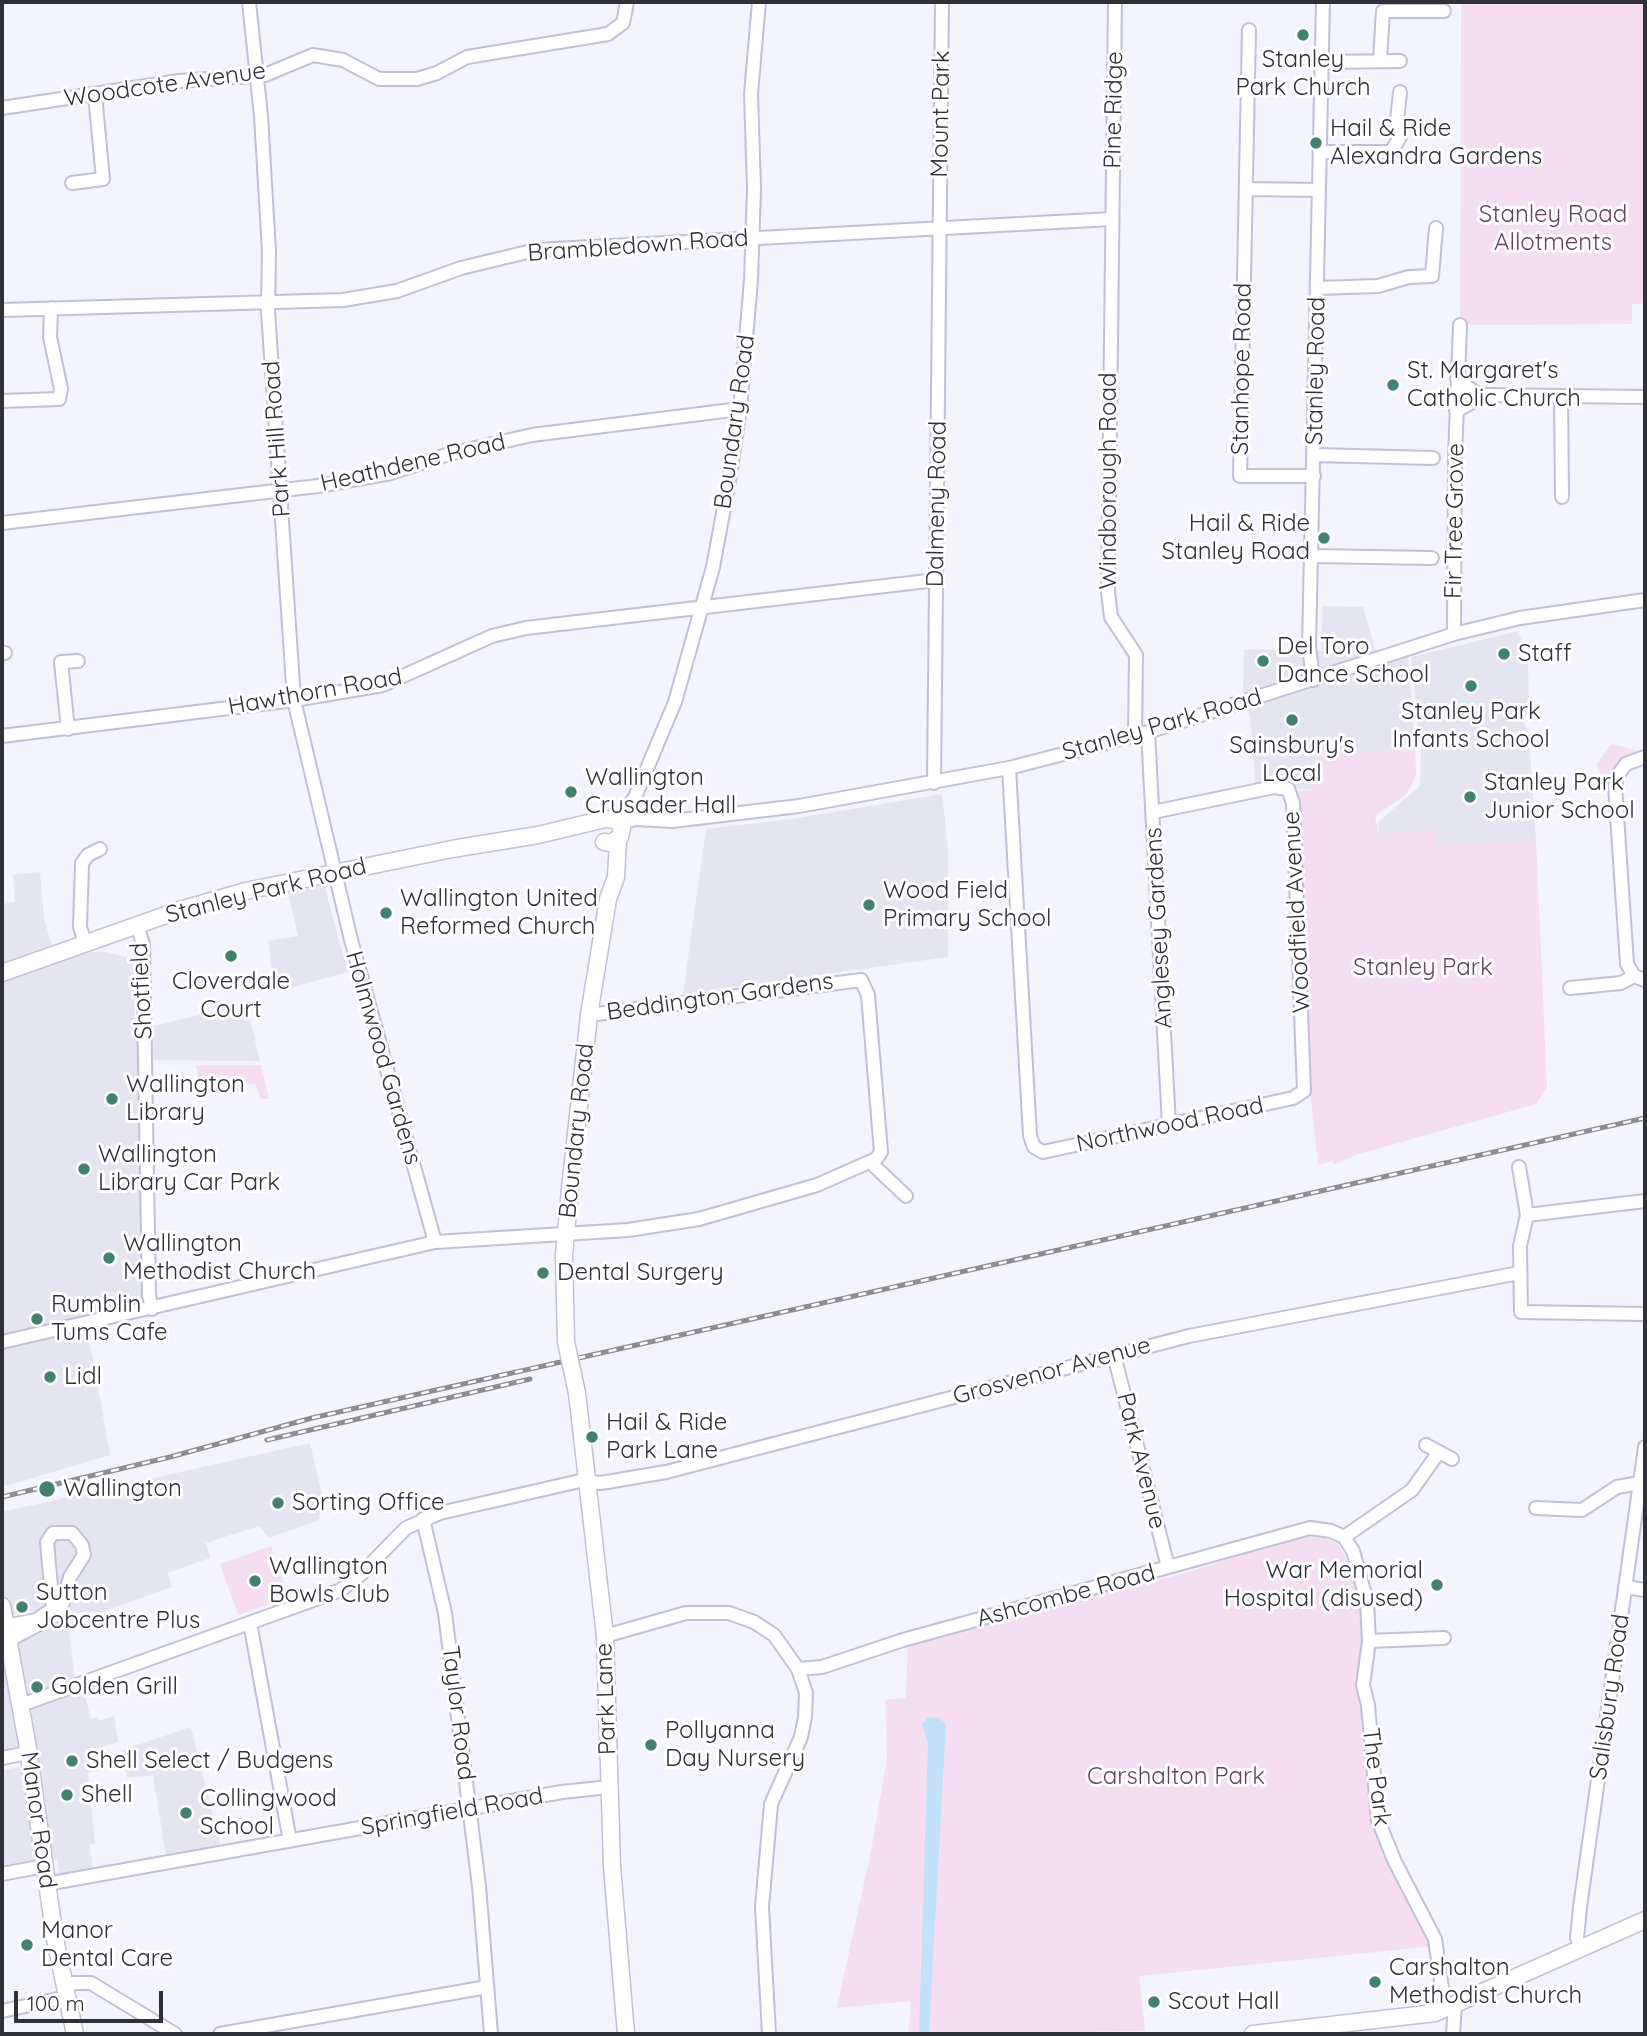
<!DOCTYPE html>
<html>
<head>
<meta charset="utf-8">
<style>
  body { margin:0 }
  #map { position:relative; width:1647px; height:2036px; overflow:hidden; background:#f4f4fe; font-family:Quicksand,sans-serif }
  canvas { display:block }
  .frame { position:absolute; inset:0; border:4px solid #303039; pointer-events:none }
  .scale { position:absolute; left:14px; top:1991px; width:149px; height:32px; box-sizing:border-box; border:4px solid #303039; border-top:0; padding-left:9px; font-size:21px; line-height:24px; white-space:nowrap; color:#303039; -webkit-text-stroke:5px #fff; paint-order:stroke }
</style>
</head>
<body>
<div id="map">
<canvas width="1647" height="2036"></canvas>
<div class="frame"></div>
<div class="scale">100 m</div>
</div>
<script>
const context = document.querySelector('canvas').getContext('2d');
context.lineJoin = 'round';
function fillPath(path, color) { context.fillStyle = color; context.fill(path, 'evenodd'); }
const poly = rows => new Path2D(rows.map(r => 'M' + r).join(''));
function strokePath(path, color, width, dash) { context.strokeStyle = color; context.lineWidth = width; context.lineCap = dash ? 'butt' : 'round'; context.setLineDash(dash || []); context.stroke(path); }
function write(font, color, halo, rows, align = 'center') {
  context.font = font + ' Quicksand,sans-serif'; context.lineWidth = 6; context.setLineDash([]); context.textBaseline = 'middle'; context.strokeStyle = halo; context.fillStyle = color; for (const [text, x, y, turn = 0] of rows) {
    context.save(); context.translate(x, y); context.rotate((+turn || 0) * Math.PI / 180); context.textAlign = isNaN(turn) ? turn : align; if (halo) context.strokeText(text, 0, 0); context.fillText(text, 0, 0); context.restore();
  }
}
const built = poly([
  [1323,606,1363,607,1379,662,1408,655,1415,749,1322,754,1324,777,1314,789,1256,790,1250,716,1243,694,1244,649,1321,651],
  [1518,631,1528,657,1529,714,1521,717,1529,734,1536,840,1435,845,1434,829,1379,834,1378,822,1420,786,1421,751,1411,657],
  [942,794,948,846,948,957,683,994,706,829,792,819],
  [40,872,44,918,51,943,69,957,100,951,134,959,135,1031,246,1003,260,1061,154,1060,138,1063,142,1302,85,1315,110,1455,2,1487,2,904,15,902,13,875],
  [324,885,348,972,275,992,268,941,298,936,288,893],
  [310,1443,323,1499,319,1520,269,1538,259,1526,206,1543,210,1558,168,1573,172,1587,102,1612,76,1613,47,1608,2,1617,2,1512],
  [77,1615,80,1625,69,1631,77,1693,84,1691,91,1719,97,1717,98,1721,114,1716,118,1742,94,1750,98,1771,88,1773,95,1843,90,1845,93,1869,60,1875,57,1859,2,1869,2,1770,23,1767,33,1826,47,1824,36,1752,2,1756,2,1644,28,1639],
  [191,1727,221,1848,166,1856,153,1775,127,1778,122,1750]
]);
const green = poly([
  [1461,2,1645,2,1645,303,1632,304,1632,324,1460,325],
  [1611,744,1645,752,1627,760,1614,801,1596,765],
  [1415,749,1416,775,1411,786,1405,795,1375,816,1379,834,1434,829,1436,845,1536,840,1547,1087,1536,1104,1356,1155,1335,1164,1332,1161,1318,1165,1310,1092,1291,792,1313,789,1312,779,1324,777,1322,754],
  [196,1065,261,1065,269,1099,261,1099,255,1084,209,1086,199,1082],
  [1312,1533,1338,1544,1353,1572,1367,1639,1374,1805,1435,1946,1139,1976,1145,2031,908,2034,911,2001,837,2008,871,1851,887,1758,885,1700,906,1698,908,1640,1178,1575],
  [271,1546,289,1597,238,1615,220,1564]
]);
const water = poly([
  [937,1717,946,1724,929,2034,919,2034,928,1743,922,1724,927,1718]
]);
const minor = poly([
  [249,2,261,116,269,251,268,311,294,700,351,940,435,1242],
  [1115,2,1108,593,1111,617,1136,655,1135,736],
  [1249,30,1240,476,1314,476],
  [1380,60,1383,11,1444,11],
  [1321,62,1400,61],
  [2,108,179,81,265,75,313,55,343,60,379,79,417,79,437,73,467,57,608,34,623,23,627,2],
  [1320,152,1391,152,1400,137,1396,130,1400,92],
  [72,183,103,179,95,95],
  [1246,189,1319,190],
  [1317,288,1378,286,1409,277,1432,276,1436,228],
  [2,310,343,300,397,291,461,268,536,250,1112,219],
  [1457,379,1480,396],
  [1561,396,1562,497],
  [2,401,59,399,61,389,50,337,51,308],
  [1456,411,1485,395,1645,397],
  [1314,455,1433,458],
  [2,523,318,486,391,473,449,454,532,435,740,409],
  [1312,556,1432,558],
  [1454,634,1455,457,1460,325],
  [2,653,5,653],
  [1313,680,1309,646,1323,2],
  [68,729,61,662,78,661],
  [1148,732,1169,1125],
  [2,736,294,700,383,685,492,636,526,628,936,580],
  [1009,768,1030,1136,1034,1147,1043,1152,1293,1098,1304,1091,1293,803,1288,789,1274,787,1153,812],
  [934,783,942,2],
  [613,818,621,816,635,797,675,702,713,567,729,481,740,409,751,280,754,189,751,94,759,2],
  [619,823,636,819,672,821,799,806,1009,768,1148,732,1454,634,1520,618,1645,600],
  [137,925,143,944,149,1295,152,1309],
  [85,943,80,927,82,863,88,855,100,849],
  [1634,976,1627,964,1615,786,1617,776,1626,764,1645,757],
  [1570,988,1621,983,1634,976,1645,980],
  [870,1162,906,1196],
  [1519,1167,1527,1215,1520,1246,1521,1312,1645,1314],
  [1527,1215,1645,1201],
  [2,1342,435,1242,628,1230,699,1219,817,1185,876,1159,881,1152,868,995,861,980,589,1015],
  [1114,1355,1168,1567],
  [1426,1445,1452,1459],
  [1536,1508,1582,1510,1617,1487,1640,1483],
  [423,1519,445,1613,479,1886,491,2034],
  [1344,1537,1412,1490,1439,1452],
  [1625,1587,1645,1590],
  [250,1623,290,1841],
  [605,1636,686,1613,729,1613,754,1622,774,1635,798,1669,806,1693,805,1717,801,1737,771,1804,762,1907,769,2034],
  [1369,1641,1444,1638],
  [2,1644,60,1613,70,1577,84,1555,82,1545,72,1533,53,1533,47,1542,53,1609,36,1620,6,1626],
  [798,1669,822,1667,903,1640,1310,1528,1331,1531,1344,1537,1353,1551,1367,1602,1369,1641,1363,1685,1368,1705,1378,1820,1395,1862,1435,1939,1445,2009],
  [21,1705,341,1590,360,1575,406,1528,440,1513,580,1481,601,1483,666,1472,1189,1336,1519,1273],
  [2,1758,28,1753],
  [2,1874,44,1866],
  [46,1884,562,1792,609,1787],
  [1581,1947,1577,1938,1580,1907,1645,1447],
  [63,1983,91,1983,175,2034],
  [2,2011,67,1997],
  [220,2034,487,1987],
  [1453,2034,1455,2004]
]);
const major = poly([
  [2,973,180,910,246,891,452,849,538,835,605,819,617,820,622,828,620,837,611,843,604,842],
  [566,1342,564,1255,570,1189,589,1015,608,899,616,877,618,840],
  [577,1393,605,1636,612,1866,626,2034],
  [2,1606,27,1742,55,1939,75,2034],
  [1253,2034,1435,2013,1645,1920]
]);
const rail = poly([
  [267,1440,530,1379],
  [2,1497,170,1457,312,1418,1645,1118]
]);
const majorBridge = poly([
  [566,1342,577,1393]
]);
const markers = [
  [1303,35,7,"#428170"],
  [1316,143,7,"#428170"],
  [1393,385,7,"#428170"],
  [1324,538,7,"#428170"],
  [1504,654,7,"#428170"],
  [1263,661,7,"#428170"],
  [1471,686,7,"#428170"],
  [1292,720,7,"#428170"],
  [571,792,7,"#428170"],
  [1470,797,7,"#428170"],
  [869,905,7,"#428170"],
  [386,913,7,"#428170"],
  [231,956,7,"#428170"],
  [112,1099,7,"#428170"],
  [84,1169,7,"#428170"],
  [109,1258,7,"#428170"],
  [543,1273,7,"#428170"],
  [37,1319,7,"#428170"],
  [50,1377,7,"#428170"],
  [592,1437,7,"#428170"],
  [47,1489,9,"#428170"],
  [278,1503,7,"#428170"],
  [255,1581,7,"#428170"],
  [1437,1585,7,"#428170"],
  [22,1607,7,"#428170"],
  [37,1687,7,"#428170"],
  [651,1745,7,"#428170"],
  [72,1761,7,"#428170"],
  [67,1795,7,"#428170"],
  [186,1813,7,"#428170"],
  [27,1945,7,"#428170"],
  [1375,1982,7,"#428170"],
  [1154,2002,7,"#428170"]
];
const poiNames = [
  ["Stanley",1303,60,"center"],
  ["Park Church",1303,88,"center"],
  ["Hail & Ride",1330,129],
  ["Alexandra Gardens",1330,157],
  ["St. Margaret's",1407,371],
  ["Catholic Church",1407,399],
  ["Hail & Ride",1310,524,"right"],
  ["Stanley Road",1310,552,"right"],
  ["Del Toro",1277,647],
  ["Dance School",1277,675],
  ["Staff",1518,654],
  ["Stanley Park",1471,712,"center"],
  ["Infants School",1471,740,"center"],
  ["Sainsbury's",1292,746,"center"],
  ["Local",1292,774,"center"],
  ["Wallington",585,778],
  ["Crusader Hall",585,806],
  ["Stanley Park",1484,783],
  ["Junior School",1484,811],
  ["Wood Field",883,891],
  ["Primary School",883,919],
  ["Wallington United",400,899],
  ["Reformed Church",400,927],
  ["Cloverdale",231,982,"center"],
  ["Court",231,1010,"center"],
  ["Wallington",126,1085],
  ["Library",126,1113],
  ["Wallington",98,1155],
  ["Library Car Park",98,1183],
  ["Wallington",123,1244],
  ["Methodist Church",123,1272],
  ["Dental Surgery",557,1273],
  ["Rumblin",51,1305],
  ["Tums Cafe",51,1333],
  ["Lidl",64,1377],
  ["Hail & Ride",606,1423],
  ["Park Lane",606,1451],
  ["Wallington",63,1489],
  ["Sorting Office",292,1503],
  ["Wallington",269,1567],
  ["Bowls Club",269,1595],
  ["War Memorial",1423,1571,"right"],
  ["Hospital (disused)",1423,1599,"right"],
  ["Sutton",36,1593],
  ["Jobcentre Plus",36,1621],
  ["Golden Grill",51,1687],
  ["Pollyanna",665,1731],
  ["Day Nursery",665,1759],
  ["Shell Select / Budgens",86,1761],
  ["Shell",81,1795],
  ["Collingwood",200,1799],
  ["School",200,1827],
  ["Manor",41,1931],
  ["Dental Care",41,1959],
  ["Carshalton",1389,1968],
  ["Methodist Church",1389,1996],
  ["Scout Hall",1168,2002]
];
const streetNames = [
  ["Woodcote Avenue",165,85,-8],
  ["Pine Ridge",1114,110,-89],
  ["Mount Park",941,114,-89],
  ["Brambledown Road",638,246,-4],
  ["Stanhope Road",1242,369,-89],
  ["Stanley Road",1316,371,-89],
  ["Boundary Road",735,422,-82],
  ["Park Hill Road",277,439,-94],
  ["Heathdene Road",413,463,-13],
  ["Windborough Road",1109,481,-90],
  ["Dalmeny Road",937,504,-89],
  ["Fir Tree Grove",1455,521,-89],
  ["Hawthorn Road",315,692,-10],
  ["Stanley Park Road",1162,725,-16],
  ["Stanley Park Road",266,891,-14],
  ["Woodfield Avenue",1297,912,-93],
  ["Anglesey Gardens",1159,928,-93],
  ["Shotfield",142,991,-93],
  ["Beddington Gardens",720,997,-8],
  ["Holmwood Gardens",383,1058,74],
  ["Northwood Road",1170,1125,-12],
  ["Boundary Road",577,1131,-84],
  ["Grosvenor Avenue",1052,1371,-15],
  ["Park Avenue",1141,1461,76],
  ["Ashcombe Road",1066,1596,-15],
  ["Salisbury Road",1610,1697,-82],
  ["Park Lane",606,1699,-92],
  ["Taylor Road",458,1713,83],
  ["The Park",1376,1777,83],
  ["Springfield Road",452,1812,-10],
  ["Manor Road",38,1820,82]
];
const parkNames = [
  ["Stanley Road",1553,215],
  ["Allotments",1553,243],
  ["Stanley Park",1423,968],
  ["Carshalton Park",1176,1777]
];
fillPath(built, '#e5e5f2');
fillPath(green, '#f5ddf2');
fillPath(water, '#c2e0f8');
strokePath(minor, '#c0c0d8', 16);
strokePath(major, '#c0c0d8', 19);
strokePath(minor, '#fff', 12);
strokePath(major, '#fff', 16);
strokePath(rail, '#8c8c95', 5);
strokePath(rail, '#fff', 2.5, [8]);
strokePath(majorBridge, '#c0c0d8', 19, []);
strokePath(majorBridge, '#fff', 16);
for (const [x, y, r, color] of markers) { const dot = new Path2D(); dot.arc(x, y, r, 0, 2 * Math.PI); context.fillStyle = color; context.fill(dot); strokePath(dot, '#fff', 2.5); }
write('24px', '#303039', '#fff', poiNames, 'left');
write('24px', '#303039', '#fff', streetNames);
write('24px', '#673f63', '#fff', parkNames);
</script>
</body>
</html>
